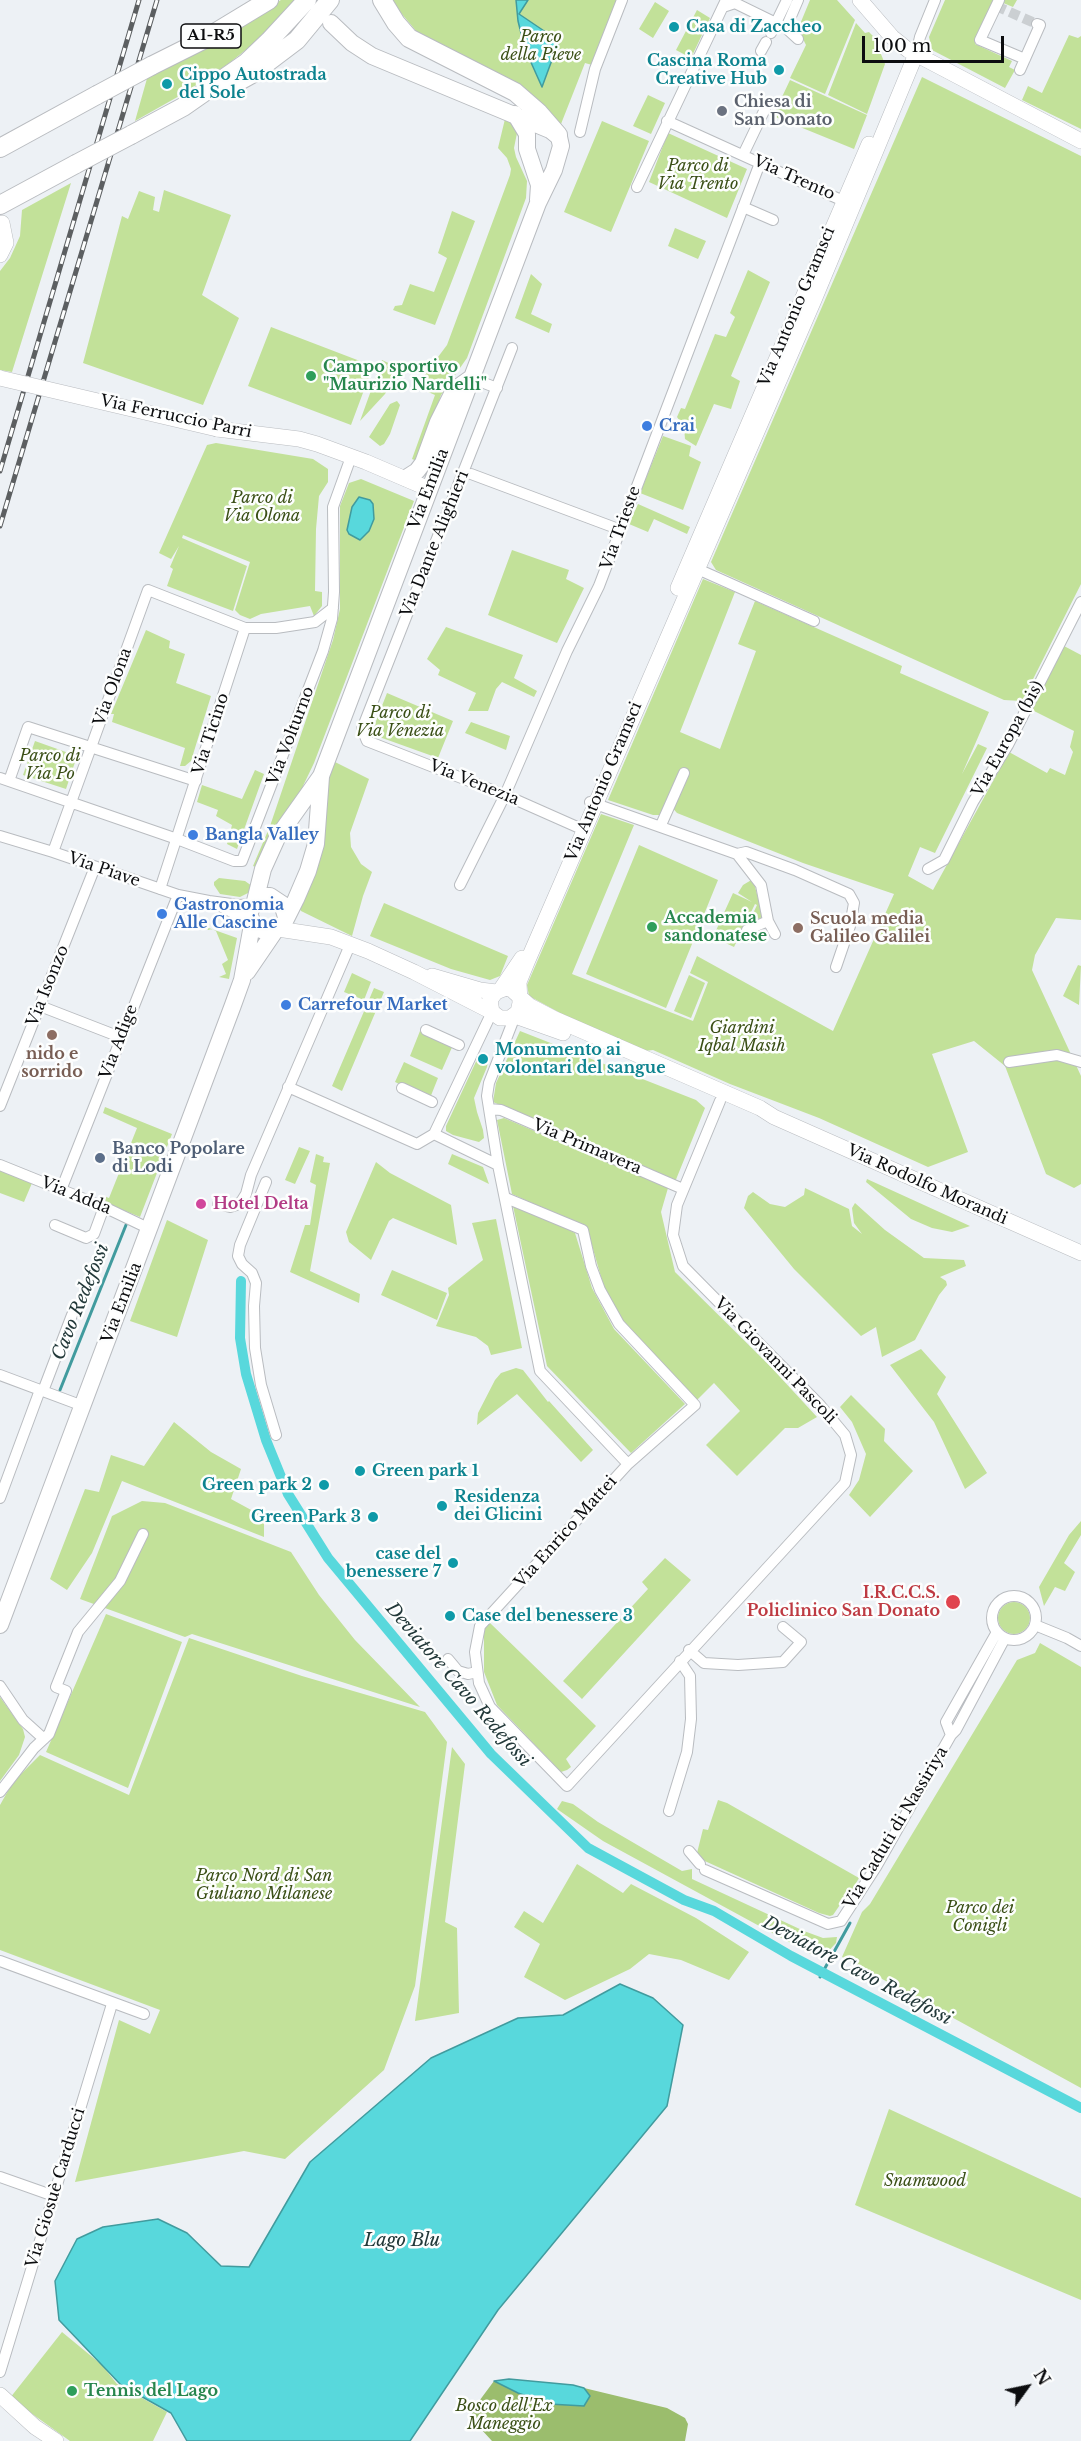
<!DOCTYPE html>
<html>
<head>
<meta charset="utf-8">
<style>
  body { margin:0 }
  #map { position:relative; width:1081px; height:2441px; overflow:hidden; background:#edf1f5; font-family:"Libre Baskerville",serif }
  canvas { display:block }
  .north { position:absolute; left:997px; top:2357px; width:60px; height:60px; -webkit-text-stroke:4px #fdfefe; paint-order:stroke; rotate:57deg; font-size:16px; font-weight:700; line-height:24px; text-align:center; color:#0c0d0f }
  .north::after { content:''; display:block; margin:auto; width:21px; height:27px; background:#0c0d0f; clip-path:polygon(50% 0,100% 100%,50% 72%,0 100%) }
  .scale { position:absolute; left:862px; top:36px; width:142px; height:27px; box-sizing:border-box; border:3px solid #0c0d0f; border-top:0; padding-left:8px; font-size:18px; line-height:21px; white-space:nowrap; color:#0c0d0f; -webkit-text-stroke:4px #fdfefe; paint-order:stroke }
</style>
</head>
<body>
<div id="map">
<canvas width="1081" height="2441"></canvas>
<div class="north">N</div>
<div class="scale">100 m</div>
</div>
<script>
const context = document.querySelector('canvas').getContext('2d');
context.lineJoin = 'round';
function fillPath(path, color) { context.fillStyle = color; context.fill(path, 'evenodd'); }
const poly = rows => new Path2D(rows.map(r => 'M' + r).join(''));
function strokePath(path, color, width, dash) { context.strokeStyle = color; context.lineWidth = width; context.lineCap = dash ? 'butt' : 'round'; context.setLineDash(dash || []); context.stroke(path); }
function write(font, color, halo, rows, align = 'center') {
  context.font = font + ' "Libre Baskerville",serif'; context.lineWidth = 5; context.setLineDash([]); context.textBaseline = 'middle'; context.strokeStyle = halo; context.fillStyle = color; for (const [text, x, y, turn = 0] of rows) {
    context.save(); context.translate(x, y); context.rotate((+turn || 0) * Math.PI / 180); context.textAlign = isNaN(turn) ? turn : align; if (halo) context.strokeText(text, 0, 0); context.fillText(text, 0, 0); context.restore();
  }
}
const green = poly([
  [281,0,298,0,252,45,228,64,181,95,135,121,148,75],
  [390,0,617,0,592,65,585,63,561,124,417,32],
  [810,0,837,0,855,20,825,94,790,78,806,45,798,29],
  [945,0,1017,0,1013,7,996,0,975,44,1012,61,1009,67,1015,70,1005,88,932,50,929,37],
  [655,2,669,11,653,38,639,29],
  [697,10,710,18,691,58,676,50],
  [856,23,865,33,869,32,874,37,885,64,867,114,828,95],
  [1069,35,1078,38,1081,36,1081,129,1022,100,1028,86,1042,93],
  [922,77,1081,156,1081,584,1022,701,1004,700,911,658,716,570,711,562],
  [790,80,867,115,854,149,773,116],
  [648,95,665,103,651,134,633,126],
  [505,119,511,120,518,128,514,148,516,157,527,181,526,198,467,358,441,395,419,462,412,459,435,395,417,387,417,385,447,345,510,175,511,169,507,158,498,148],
  [602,121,649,141,611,232,564,212],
  [668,133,747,169,727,218,649,182],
  [71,183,12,372,0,370,0,271,10,258,20,236,22,210],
  [164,190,231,215,202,295,239,318,203,405,83,363,122,216,128,219,139,191,155,197,153,210,159,212],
  [452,211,475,221,435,325,393,310,395,306,402,305,410,284,434,292,447,258,438,253],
  [675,228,706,241,698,259,668,246],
  [748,270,770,282,731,376,740,381,731,409,714,404,696,446,685,439,684,427,677,417,681,408,685,409,715,334,726,337,735,317,730,313],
  [531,274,542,284,531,314,552,324,549,333,515,318],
  [271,327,373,366,351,425,248,386],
  [382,360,401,369,385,394,360,421],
  [397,401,400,405,390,434,384,444,380,446,369,437,390,404],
  [663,436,691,446,689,456,701,462,683,510,640,493],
  [216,443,313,459,328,469,328,482,319,496,316,529,315,591,322,592,322,606,314,616,310,606,261,614,250,619,240,615,235,610,250,562,183,535,182,538,247,566,233,611,167,586,173,569,170,567,179,546,171,559,159,553,207,445],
  [361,479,414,501,314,763,303,786,302,795,258,868,253,866,270,826,333,640,340,609,340,506,349,483],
  [638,504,690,527,687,534,654,519,648,532,629,524],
  [512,550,569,570,566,579,584,588,557,643,488,615],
  [703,579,735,592,680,732,720,749,756,651,738,644,755,601,902,666,900,673,989,712,962,774,978,744,987,748,935,853,920,847,908,876,933,890,1009,752,1047,773,1050,768,1065,775,1073,752,1070,747,1074,731,1032,710,1064,646,1081,655,1081,920,1056,918,1035,955,1032,970,1081,1076,1081,1184,1074,1188,1046,1174,1005,1066,974,1041,932,1054,968,1152,928,1167,819,1118,730,1084,653,1050,644,1051,573,1020,529,996,527,985,601,814,634,825,572,974,693,1021,708,982,690,973,697,956,833,1031,894,894,803,863,677,813,668,803,661,815,653,815,608,800],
  [446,627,523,655,514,678,537,691,534,697,502,682,496,689,488,711,468,711,476,693,438,675,440,670,427,659],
  [146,630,170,641,169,648,185,654,176,683,211,696,191,761,185,766,180,766,185,748,112,722,114,714,111,714],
  [387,693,453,721,438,758,371,734],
  [471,722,510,736,506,750,465,733],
  [35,741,77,756,66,789,23,775],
  [335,762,369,779,350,833,351,847,361,864,372,872,363,896,352,936,301,911,298,905,327,779],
  [255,770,264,774,237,849,227,844,232,825,216,816,218,810,197,802,202,785,242,799],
  [639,845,718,880,666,1008,586,974],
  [219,878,245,881,252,886,250,892,240,897,220,894,214,885,214,882],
  [753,879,763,917,749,922,757,905,755,904,734,947,713,937,733,893,752,902,738,893,743,885],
  [384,903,508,956,500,976,490,980,451,969,370,936],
  [206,927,237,938,229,979,219,977,226,974,222,964,228,960,216,931,212,929,208,930],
  [1078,965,1081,966,1079,1005,1063,996],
  [352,973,371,982,364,1000,344,992],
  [689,975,705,983,691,1018,674,1011],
  [374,988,384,992,342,1091,332,1086],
  [420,1031,453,1045,442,1070,410,1056],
  [520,1031,696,1100,705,1108,675,1182,493,1102,496,1083],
  [480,1053,486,1053,489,1056,487,1067,474,1098,477,1112,483,1130,484,1138,479,1142,453,1135,446,1131,446,1126],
  [404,1062,438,1078,430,1098,395,1082],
  [105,1107,172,1134,140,1217,106,1203,104,1196,109,1198,137,1128,103,1113],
  [504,1118,668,1188,661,1212,675,1272,769,1365,817,1417,798,1428,785,1428,737,1476,706,1445,740,1411,714,1383,696,1401,622,1322,605,1291,587,1228,512,1194,497,1120],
  [299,1147,310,1151,295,1184,285,1180],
  [316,1154,324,1157,323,1162,330,1163,310,1271,360,1294,359,1303,290,1272,305,1225,310,1225,316,1185,310,1182],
  [452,1154,483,1167,489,1184,448,1164],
  [376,1162,390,1173,451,1205,457,1245,393,1218,389,1221,371,1260,349,1242,346,1232],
  [0,1170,32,1183,24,1202,0,1193],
  [867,1179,970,1226,952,1232,932,1228,911,1219,866,1182],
  [805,1188,849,1209,852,1226,862,1234,854,1223,852,1208,855,1203,885,1230,924,1258,964,1260,966,1266,940,1277,946,1281,947,1285,939,1295,915,1340,882,1357,876,1327,861,1336,794,1269,744,1208,748,1196,753,1192,770,1204,785,1207,804,1195],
  [513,1206,543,1216,575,1233,592,1288,614,1329,685,1404,631,1453,547,1366],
  [496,1219,522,1348,491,1355,488,1346,476,1337,436,1326,449,1295,448,1288,483,1260,472,1223],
  [167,1220,208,1240,177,1337,130,1321],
  [392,1270,447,1293,437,1320,381,1295],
  [921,1349,946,1377,937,1394,987,1473,965,1489,934,1422,890,1365],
  [516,1368,523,1370,548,1402,549,1401,593,1450,581,1462,517,1394,477,1425,478,1413,495,1380,501,1373],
  [851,1395,885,1429,884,1441,913,1471,870,1517,849,1495,859,1480,866,1454,852,1422,840,1407],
  [174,1422,211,1452,241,1469,231,1499,264,1517,264,1537,122,1481,92,1553,67,1590,50,1579,85,1489,99,1492,111,1455,144,1466],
  [142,1501,165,1503,291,1552,319,1595,355,1640,420,1707,192,1634,185,1637,80,1599,112,1516],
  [1081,1521,1081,1535,1064,1563,1075,1572,1065,1591,1055,1587,1044,1606,1039,1587,1069,1535],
  [665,1558,691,1580,582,1699,563,1681,648,1589,642,1582],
  '998 1618a16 16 0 1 1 32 0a16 16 0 1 1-32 0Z',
  [106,1614,182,1642,128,1788,46,1752],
  [489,1622,596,1726,566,1759,571,1767,567,1770,561,1772,497,1705,484,1672,484,1628],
  [189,1638,302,1676,425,1712,447,1742,415,1986,384,2070,285,2159,244,2151,75,2182,119,2020,150,2034,160,2010,0,1950,0,1805,13,1782,40,1755,129,1795],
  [1040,1643,1081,1667,1081,2088,842,1957,862,1912,870,1904,1017,1660,1035,1653],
  [0,1697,23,1729,25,1737,19,1755,0,1781],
  [452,1747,465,1764,445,1922,457,1928,459,2013,415,2021],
  [718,1800,727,1803,859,1878,846,1900,844,1899,833,1915,830,1916,819,1913,696,1857,703,1829,708,1830],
  [562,1801,573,1804,598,1822,682,1871,692,1869,692,1879,804,1931,823,1938,837,1937,836,1943,822,1958,809,1953,603,1841,557,1809],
  [577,1864,623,1893,631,1884,696,1918,749,1952,729,1980,681,1960,649,1954,630,1969,565,2000,524,1977,540,1944,514,1927,524,1911,543,1923],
  [889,2109,1081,2198,1081,2300,855,2205],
  [62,2332,102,2365,117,2384,167,2412,153,2441,70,2441,10,2398]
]);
const forest = poly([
  [494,2381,518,2393,549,2404,584,2406,590,2396,584,2388,667,2408,685,2418,688,2424,685,2441,492,2441,480,2428,471,2412]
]);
const water = poly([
  [516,0,528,0,519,14,559,41,542,87,525,49,518,21,516,0],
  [359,497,370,500,373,504,374,519,369,531,360,540,349,534,347,530,352,507,359,497],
  [620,1984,653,1998,683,2025,667,2106,498,2310,410,2441,187,2441,171,2413,121,2385,59,2320,55,2281,77,2239,103,2227,158,2219,187,2233,221,2266,249,2267,310,2162,431,2058,518,2018,563,2015,620,1984],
  [509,2379,573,2385,584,2388,590,2396,584,2406,549,2404,518,2393,494,2381,509,2379]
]);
const stream = poly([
  [60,1390,126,1225],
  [820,1977,850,1923]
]);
const canal = poly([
  [241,1281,240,1338,246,1374,266,1440,288,1494,328,1558,491,1754,588,1848,684,1900,714,1911,791,1956,1081,2108]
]);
const streetTunnel = poly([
  [996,6,1037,24]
]);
const street = poly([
  [999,0,980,40,1025,59],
  [723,7,735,3,786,28],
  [771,33,787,0],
  [798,39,786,28,798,0],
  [761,51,766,42],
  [916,54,920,37,935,0],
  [1020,70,1040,25,1037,24],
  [667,121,850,204],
  [580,132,595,69,622,0],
  [743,155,765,109],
  [637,187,726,0],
  [743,207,773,220],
  [512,348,362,729,367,741,505,795,584,830],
  [471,378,497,388],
  [471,474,621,530],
  [693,567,814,621],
  [0,778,177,839,234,861,242,861,323,651,332,619,334,592,333,507,351,457],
  [9,781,28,727,196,781],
  [590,802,737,854,761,885,768,921,775,934],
  [661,825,684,773],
  [0,836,53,852,178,895,209,901,239,905,253,904],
  [53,852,148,590,245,628,276,628,315,622,333,608],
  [737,854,746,852,795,870,849,894,854,903,850,926,836,967],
  [928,869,944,860,973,802,1008,745,1081,602],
  [460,885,505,795,567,651,599,586,760,163],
  [160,889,245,628],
  [220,906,251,922],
  [747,930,768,921],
  [40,1006,120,1037],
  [492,1012,434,1134,498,1165,487,1096,489,1083,515,1016],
  [426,1030,459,1045],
  [1009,1062,1057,1055,1081,1062],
  [288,1087,417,1144,434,1134],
  [402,1088,432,1102],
  [0,1106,95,867],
  [489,1109,501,1110,683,1189],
  [0,1165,104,1207,150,1229],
  [498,1165,540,1371,628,1464,480,1626,475,1652,479,1683,490,1707,567,1786,845,1483,851,1455,845,1435,820,1405,683,1266,673,1235,677,1205,720,1101],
  [266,1182,240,1245,238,1256,242,1264,252,1273,256,1283,254,1306,255,1348,261,1385,276,1435],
  [61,1190,178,895],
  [506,1198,583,1230,591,1266,600,1290,619,1324,695,1405,628,1464],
  [218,1204,230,1207,236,1205,241,1202,246,1194,251,1175,350,945],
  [55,1225,86,1238,94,1234,104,1207],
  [0,1375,83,1406],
  [43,1391,72,1315],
  [0,1498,40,1390],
  '992 1618a22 22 0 1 1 44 0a22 22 0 1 1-44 0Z',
  [1035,1625,1067,1638,1081,1646],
  [689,1650,704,1663,738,1665,783,1662,801,1642,783,1627],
  [448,1659,458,1671,468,1674,477,1672],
  [0,1686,23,1720,44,1739],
  [951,1735,946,1722,997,1632],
  [0,1792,34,1748,49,1734,66,1691,56,1687,78,1632,120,1581,143,1534],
  [669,1811,687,1752,691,1719,690,1676,680,1661],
  [689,1851,700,1864],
  [705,1870,828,1924,841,1921,876,1867,951,1735,956,1730,1005,1638],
  [0,1961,144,2014],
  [0,2177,54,2196],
  [0,2372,112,2004]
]);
const secondary = poly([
  [860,0,892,37,908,50,1081,141],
  [0,255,6,243,2,223],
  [217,429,299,439,317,444,366,462,429,489],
  [678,588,869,144],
  [278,929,331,937,368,951,414,972,492,1012,500,1018,510,1018,518,1012,520,1003,519,982,528,960,814,300,916,54],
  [432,976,480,990,496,992],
  [501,989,522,958],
  [492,1012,490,1000,496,992,506,988,512,990,530,1006,555,1019,760,1108,774,1117,1081,1253],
  [515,1016,563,1033],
  [0,2395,35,2427,56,2441]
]);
const primary = poly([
  [515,114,527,134,527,149,539,185,538,200],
  [406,478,417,471,423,463,438,422,454,390,471,378],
  [255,901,263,869,277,838,321,776,538,203,554,170,561,146,559,137,550,130,372,56,352,43,331,23],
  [286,917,282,904,270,896,264,896,255,901,249,914,255,928,270,933,278,929,284,923,296,899,308,871,316,844,321,777],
  [247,972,275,931],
  [0,1625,233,1005,242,980,252,925]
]);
const highway = poly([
  [382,0,396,23,409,38,515,92,538,112,558,135],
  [151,66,203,40,269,0],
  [234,84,252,74,297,40,330,0],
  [131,135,183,107,246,63,269,41,307,0],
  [0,148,97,95],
  [0,205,76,164]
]);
const rail = poly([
  [0,471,139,0],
  [0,526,157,0]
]);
const secondaryBridge = poly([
  [0,378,217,429]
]);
const highwayBridge = poly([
  [97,95,151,66],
  [76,164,131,135]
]);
const markers = [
  [674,27,6,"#0f9aa8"],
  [779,70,6,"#0f9aa8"],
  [167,84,6,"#0f9aa8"],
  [722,111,6,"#6b7280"],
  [311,376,6,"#2e9e5b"],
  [647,426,6,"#3f7fe0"],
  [193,835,6,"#3f7fe0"],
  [162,914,6,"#3f7fe0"],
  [652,927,6,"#2e9e5b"],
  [798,928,6,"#8d6e63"],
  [286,1005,6,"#3f7fe0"],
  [52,1035,6,"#8d6e63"],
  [483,1059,6,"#0f9aa8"],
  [100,1158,6,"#5c6f8a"],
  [201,1204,6,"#d1479c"],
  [360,1471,6,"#0f9aa8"],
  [324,1485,6,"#0f9aa8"],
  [442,1506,6,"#0f9aa8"],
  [373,1517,6,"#0f9aa8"],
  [453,1563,6,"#0f9aa8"],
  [953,1602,8,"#e0444e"],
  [450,1616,6,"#0f9aa8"],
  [72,2391,6,"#2e9e5b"]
];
const shields = [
  [211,36,60]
];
const shieldNames = [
  ["A1-R5",211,36]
];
const cultureNames = [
  ["Casa di Zaccheo",686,27],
  ["Cascina Roma",767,61,"right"],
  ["Creative Hub",767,79,"right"],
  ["Cippo Autostrada",179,75],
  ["del Sole",179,93],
  ["Monumento ai",495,1050],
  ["volontari del sangue",495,1068],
  ["Green park 1",372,1471],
  ["Green park 2",312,1485,"right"],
  ["Residenza",454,1497],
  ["dei Glicini",454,1515],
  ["Green Park 3",361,1517,"right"],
  ["case del",441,1554,"right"],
  ["benessere 7",441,1572,"right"],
  ["Case del benessere 3",462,1616]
];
const parkNames = [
  ["Parco",541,37],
  ["della Pieve",541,55],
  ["Parco di",698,166],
  ["Via Trento",698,184],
  ["Parco di",262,498],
  ["Via Olona",262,516],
  ["Parco di",400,713],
  ["Via Venezia",400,731],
  ["Parco di",50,756],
  ["Via Po",50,774],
  ["Giardini",742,1028],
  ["Iqbal Masih",742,1046],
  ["Parco Nord di San",264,1876],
  ["Giuliano Milanese",264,1894],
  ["Parco dei",980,1908],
  ["Conigli",980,1926],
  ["Snamwood",925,2181],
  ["Bosco dell'Ex",504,2406],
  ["Maneggio",504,2424]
];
const worshipNames = [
  ["Chiesa di",734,102],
  ["San Donato",734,120]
];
const streetNames = [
  ["Via Trento",794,178,24],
  ["Via Antonio Gramsci",797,307,-67],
  ["Via Ferruccio Parri",176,417,12],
  ["Via Emilia",429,489,-69],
  ["Via Trieste",621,528,-70],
  ["Via Dante Alighieri",435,544,-68],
  ["Via Olona",113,687,-70],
  ["Via Ticino",211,734,-72],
  ["Via Volturno",291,736,-69],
  ["Via Europa (bis)",1008,739,-61],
  ["Via Antonio Gramsci",604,782,-67],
  ["Via Venezia",474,783,22],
  ["Via Piave",104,870,19],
  ["Via Isonzo",48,986,-68],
  ["Via Adige",119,1042,-69],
  ["Via Primavera",587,1147,23],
  ["Via Rodolfo Morandi",927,1185,24],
  ["Via Adda",76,1196,22],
  ["Via Emilia",122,1303,-69],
  ["Via Giovanni Pascoli",775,1361,46],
  ["Via Enrico Mattei",566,1532,-48],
  ["Via Caduti di Nassiriya",896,1828,-59],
  ["Via Giosuè Carducci",56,2188,-73]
];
const leisureNames = [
  ["Campo sportivo",323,367],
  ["\"Maurizio Nardelli\"",323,385],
  ["Accademia",664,918],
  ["sandonatese",664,936],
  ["Tennis del Lago",84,2391]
];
const shopNames = [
  ["Crai",659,426],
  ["Bangla Valley",205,835],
  ["Gastronomia",174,905],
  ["Alle Cascine",174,923],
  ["Carrefour Market",298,1005]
];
const educationNames = [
  ["Scuola media",810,919],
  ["Galileo Galilei",810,937],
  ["nido e",52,1054,"center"],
  ["sorrido",52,1072,"center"]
];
const serviceNames = [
  ["Banco Popolare",112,1149],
  ["di Lodi",112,1167]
];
const hotelNames = [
  ["Hotel Delta",213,1204]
];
const healthNames = [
  ["I.R.C.C.S.",940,1593],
  ["Policlinico San Donato",940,1611]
];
const waterNames = [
  ["Cavo Redefossi",81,1302,-68],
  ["Deviatore Cavo Redefossi",458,1685,49],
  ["Deviatore Cavo Redefossi",857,1971,28],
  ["Lago Blu",402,2241]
];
fillPath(green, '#c2e199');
fillPath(forest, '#9bbd6d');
fillPath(water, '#58d8dc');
strokePath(water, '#419b9e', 1.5);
strokePath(stream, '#419b9e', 3);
strokePath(canal, '#58d8dc', 10);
strokePath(streetTunnel, '#cbcfd2', 10, [10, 5]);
strokePath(street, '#b9bcc0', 12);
strokePath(secondary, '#b9bcc0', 16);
strokePath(primary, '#b9bcc0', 18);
strokePath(highway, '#b9bcc0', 20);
strokePath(street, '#fff', 10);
strokePath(secondary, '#fff', 15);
strokePath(primary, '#fff', 16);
strokePath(highway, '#fff', 18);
strokePath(rail, '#5c5f61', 5);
strokePath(rail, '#fdfefe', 3, [9]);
strokePath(secondaryBridge, '#b9bcc0', 16, []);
strokePath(highwayBridge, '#b9bcc0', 20, []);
strokePath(secondaryBridge, '#fff', 15);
strokePath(highwayBridge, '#fff', 18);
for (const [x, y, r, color] of markers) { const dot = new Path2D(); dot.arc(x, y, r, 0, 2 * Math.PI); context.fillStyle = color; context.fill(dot); strokePath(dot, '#fdfefe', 2); }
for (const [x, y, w] of shields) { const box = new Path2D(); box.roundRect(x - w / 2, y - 12, w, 24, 4.5); context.fillStyle = '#fdfefe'; context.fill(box); strokePath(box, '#0c0d0f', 1.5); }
write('bold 15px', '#0c0d0f', null, shieldNames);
write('bold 16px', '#0d838f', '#fdfefe', cultureNames, 'left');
write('italic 16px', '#3a4f16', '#fdfefe', parkNames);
write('bold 16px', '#5b616d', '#fdfefe', worshipNames, 'left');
write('16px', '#0c0d0f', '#fdfefe', streetNames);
write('bold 16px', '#27864d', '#fdfefe', leisureNames, 'left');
write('bold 16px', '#366cbe', '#fdfefe', shopNames, 'left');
write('bold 16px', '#785e54', '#fdfefe', educationNames, 'left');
write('bold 16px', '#4e5e75', '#fdfefe', serviceNames, 'left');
write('bold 16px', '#b23c85', '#fdfefe', hotelNames, 'left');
write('bold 16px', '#be3a42', '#fdfefe', healthNames, 'right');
write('italic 18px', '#223839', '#fdfefe', waterNames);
</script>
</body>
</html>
